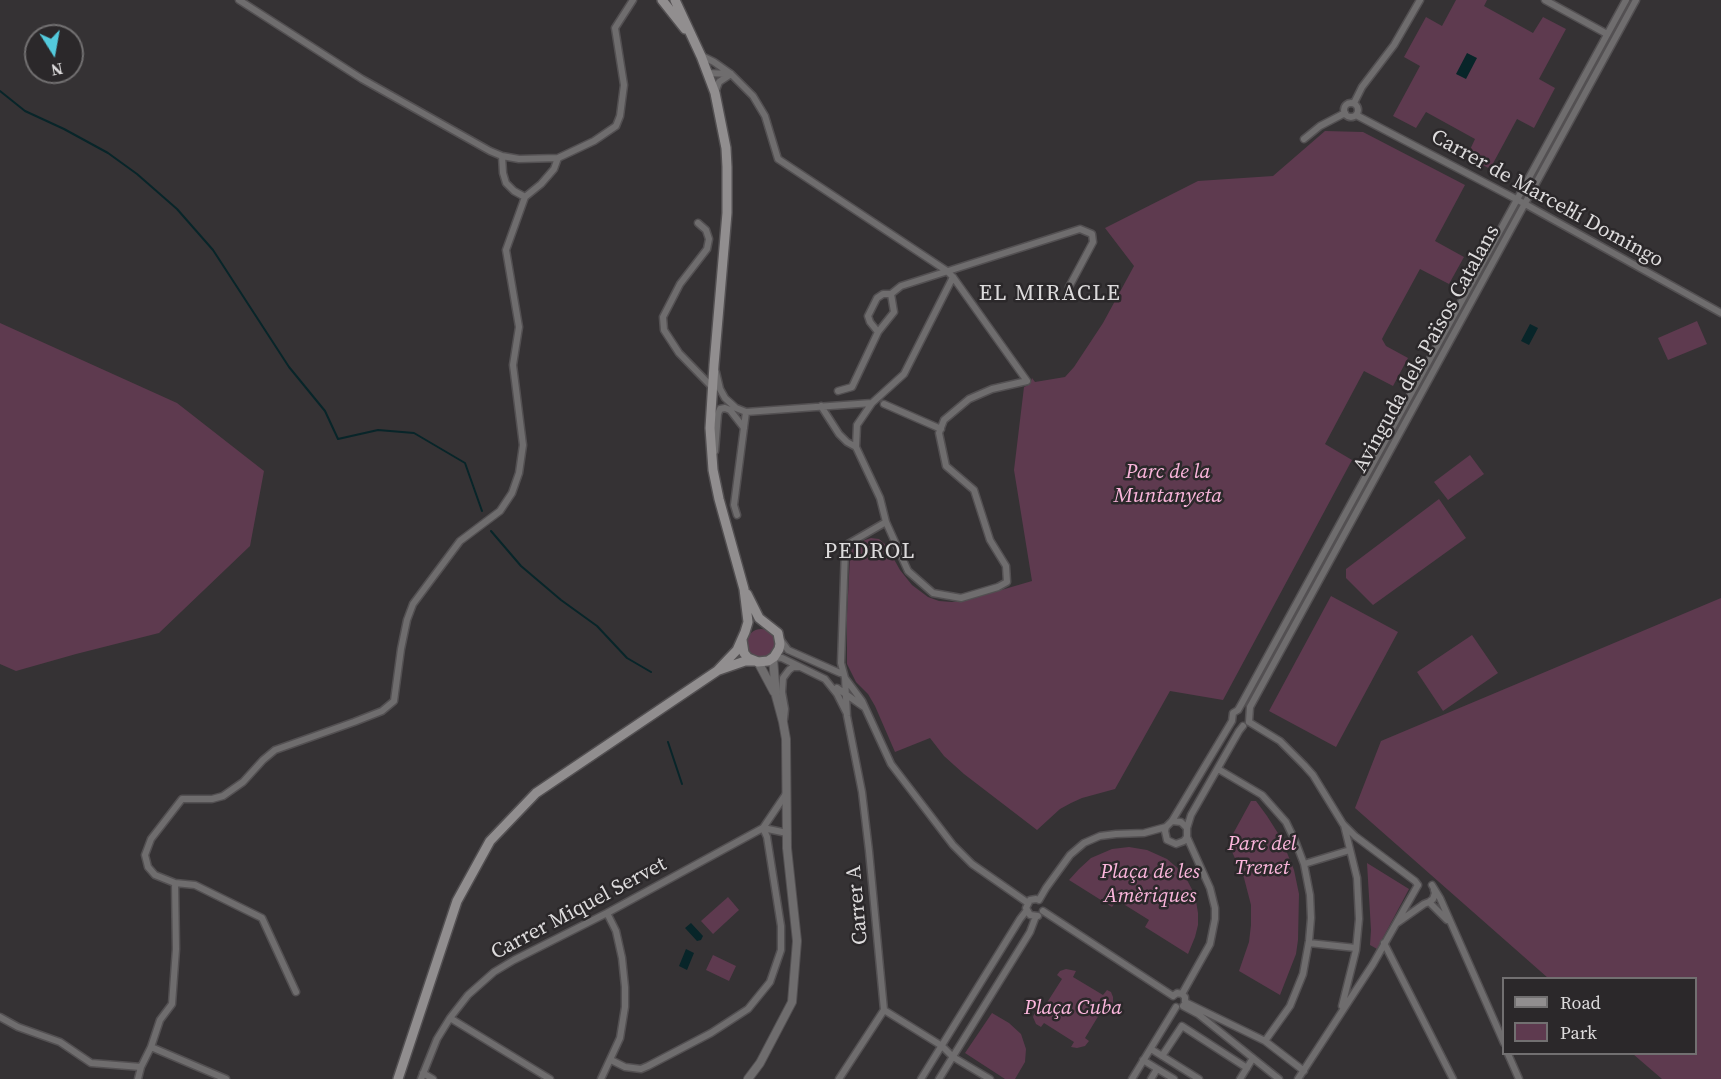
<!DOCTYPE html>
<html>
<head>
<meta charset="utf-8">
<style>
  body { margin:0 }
  #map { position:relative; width:1721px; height:1079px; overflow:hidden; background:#353234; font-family:"Source Serif 4",serif }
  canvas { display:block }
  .legend { position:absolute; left:1502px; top:977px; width:195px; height:78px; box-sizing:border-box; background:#2b282a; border:2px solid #727071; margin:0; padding:8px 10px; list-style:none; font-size:18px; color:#dddbdc }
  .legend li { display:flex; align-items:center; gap:12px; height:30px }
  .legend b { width:30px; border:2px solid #727071 }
  .north { position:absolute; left:24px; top:24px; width:60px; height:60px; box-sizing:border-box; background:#2b282a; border:2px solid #727071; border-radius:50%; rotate:169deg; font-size:16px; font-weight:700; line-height:24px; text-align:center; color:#dddbdc }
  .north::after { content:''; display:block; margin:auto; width:21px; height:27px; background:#53cadc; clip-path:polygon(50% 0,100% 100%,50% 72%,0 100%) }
</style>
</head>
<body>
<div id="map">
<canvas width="1721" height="1079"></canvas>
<ul class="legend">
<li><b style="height:8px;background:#918e8f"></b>Road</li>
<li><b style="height:16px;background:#5e3a4f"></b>Park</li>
</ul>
<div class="north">N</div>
</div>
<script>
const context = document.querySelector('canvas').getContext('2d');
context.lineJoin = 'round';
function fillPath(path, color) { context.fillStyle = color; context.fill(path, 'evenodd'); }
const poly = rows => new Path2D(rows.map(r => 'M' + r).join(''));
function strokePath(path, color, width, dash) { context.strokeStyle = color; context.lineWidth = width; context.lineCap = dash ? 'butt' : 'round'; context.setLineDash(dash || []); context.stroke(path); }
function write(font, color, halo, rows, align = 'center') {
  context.font = font + ' "Source Serif 4",serif'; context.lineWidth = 5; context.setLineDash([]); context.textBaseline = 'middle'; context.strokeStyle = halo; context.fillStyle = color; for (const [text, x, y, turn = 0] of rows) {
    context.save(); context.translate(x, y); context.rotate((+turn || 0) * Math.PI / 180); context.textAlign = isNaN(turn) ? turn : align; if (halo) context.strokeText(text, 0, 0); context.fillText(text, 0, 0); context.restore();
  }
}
const green = poly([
  [1456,0,1487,0,1484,6,1533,33,1543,17,1566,29,1539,79,1555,88,1534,128,1517,119,1490,169,1467,156,1475,139,1426,112,1416,128,1393,116,1420,66,1404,57,1426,17,1442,26],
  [1325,131,1363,132,1465,185,1435,241,1464,257,1449,284,1420,269,1384,335,1382,339,1386,346,1408,358,1393,386,1364,371,1325,444,1352,460,1223,700,1170,691,1115,789,1082,798,1071,803,1060,809,1037,830,964,774,944,756,930,738,895,752,875,706,868,694,856,682,847,664,847,615,850,556,852,550,855,545,865,540,871,538,879,539,886,545,900,570,912,585,928,597,939,601,952,602,967,600,1032,581,1014,470,1024,387,1030,384,1032,378,1035,382,1065,377,1074,367,1103,323,1134,266,1105,228,1198,181,1273,176],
  [1697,321,1707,344,1668,360,1658,338],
  [0,323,177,403,264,471,250,546,159,633,76,654,16,671,0,664],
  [1470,455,1484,474,1448,500,1434,482],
  [1439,499,1466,538,1373,605,1346,578,1346,569],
  [1331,596,1398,632,1336,747,1269,711],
  [1721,598,1721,1079,1662,1079,1633,1054,1696,1054,1696,978,1548,978,1355,808,1381,741],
  '747 643a14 14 0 1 1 28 0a14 14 0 1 1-28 0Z',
  [1472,635,1498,673,1443,711,1417,672],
  [1251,801,1256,801,1267,816,1281,838,1294,870,1299,894,1298,940,1296,954,1280,995,1239,971,1249,942,1251,925,1251,905,1244,878,1228,843],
  [1129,847,1147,850,1167,859,1181,871,1187,880,1195,895,1198,913,1198,925,1195,937,1188,954,1145,927,1149,920,1117,900,1112,907,1069,880,1079,869,1091,858,1112,849],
  [1367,863,1409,889,1377,949,1370,945,1371,930],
  [728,897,739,910,713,934,701,921],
  [713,955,736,966,729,981,706,970],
  [1066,969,1076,971,1073,977,1103,995,1107,990,1111,992,1113,997,1113,1003,1110,1008,1105,1005,1085,1038,1089,1041,1085,1046,1077,1048,1071,1047,1074,1042,1044,1023,1041,1027,1036,1024,1033,1017,1036,1009,1041,1012,1062,979,1057,975,1060,971],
  [992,1013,1009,1023,1021,1034,1026,1049,1025,1062,1015,1079,1005,1079,965,1053]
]);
const water = poly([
  [1467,53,1477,58,1466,79,1456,74],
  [1530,324,1538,328,1529,345,1521,341],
  [691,923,703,936,701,940,697,941,685,928],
  [686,949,694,953,687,970,679,966]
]);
const stream = poly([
  [0,91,25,111,64,129,108,153,137,174,177,209,213,250,289,367,325,411,338,439,378,430,414,433,465,463,482,511],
  [491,531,521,566,561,600,597,626,627,658,651,672],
  [668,742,682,784]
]);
const minor = poly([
  [239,0,362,79,490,151,502,156,519,159,558,158],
  [1545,0,1607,34],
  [702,56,714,62,731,74,753,96,765,116,778,159,947,271,953,277,1027,381,992,389,969,399,944,420,939,433,946,466,974,490,990,540,1006,566,1007,582,998,587,961,598,933,593,908,571,886,522,880,498,856,447,857,425,872,403,904,374,953,277],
  [708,73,730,74],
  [715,93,719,82,731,74],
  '1344 110a7 7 0 1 1 14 0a7 7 0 1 1-14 0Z',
  [1354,103,1362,87,1394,45,1420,0],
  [1356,115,1516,199,1721,313],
  [1304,139,1320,126,1345,113],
  [502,156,503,173,506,183,514,191,525,197],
  [698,223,706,230,709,239,707,249,680,284,663,317,664,330,679,353,712,387],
  [878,332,870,322,868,316,877,298,883,294,891,294],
  [716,372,720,389,725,398,736,408,746,412,872,403],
  [838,391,852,387,878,332,894,312,891,294,901,286,1080,229,1092,234,1093,242,1069,287],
  [884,404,941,429],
  [821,406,839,434,847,442,856,447],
  [715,451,718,414,720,409,725,408,730,410,744,428],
  [737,515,734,505,746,412],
  [780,639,788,650,840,673],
  [774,657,782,658,825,679,837,694,846,712],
  [845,678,862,701,891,764,953,845,972,864,1028,903],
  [837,688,864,707],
  [784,719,785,709,782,692,783,678,789,670,793,667,799,667],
  [1249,722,1250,707,1636,0],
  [1249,722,1280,741,1304,765,1313,775,1343,824,1355,836,1415,881,1418,885],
  [1218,769,1262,795,1286,822,1296,843,1304,864,1310,895,1311,918,1309,941,1303,974,1290,1006,1265,1041],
  [1166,827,1165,831,1167,840,1176,844,1184,841,1187,837,1187,828,1181,822,1172,821],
  [763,828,787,833],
  [1187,828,1191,815,1239,731,1243,726],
  [1304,864,1350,850],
  [1432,885,1440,898,1504,1043],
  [1039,900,1046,888,1070,855,1084,843,1100,836,1116,834,1144,833,1166,827,1172,821,1232,721,1233,713,1238,710,1242,703,1626,0],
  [1429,902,1447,920],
  [1043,911,1173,996],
  [1038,916,1030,915,1026,908,1030,900,1036,899,1039,900],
  [1397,923,1424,904,1429,902,1433,899,1435,893,1434,890],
  [1309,943,1356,948],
  [1384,943,1453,1079],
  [296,992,262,918,195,885,175,883,155,875,148,867,145,855,151,839,182,799,212,799,223,796,243,782,263,760,275,750,354,722,382,711,394,701,401,649,407,620,413,604,460,541,500,511,512,493,519,473,523,445,513,365,519,327,506,250,525,197,541,184,554,169,558,158,594,141,616,126,620,116,624,85,615,28,633,0],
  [1182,994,1210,944,1215,919,1215,908,1210,888,1187,837],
  [1173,996,1177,993,1182,994,1185,997,1185,1002,1265,1041,1304,1071],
  [1183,1006,1198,1014,1279,1079],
  [1342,1006,1356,950,1359,919,1357,878,1344,825],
  [884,1010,942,1046,953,1057,990,1079],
  [0,1017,18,1027,60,1042,91,1063,141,1067],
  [450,1018,550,1079],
  [151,1047,226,1079],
  [1151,1049,1199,1079],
  [1508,1054,1519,1079],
  [1162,1056,1182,1026,1247,1068],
  [611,1060,625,1067,641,1069,648,1066,711,1033,748,1009,770,982,781,950,781,926,767,837,763,828],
  [1143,1060,1174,1079],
  [423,1073,433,1079],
  [138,1079,141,1067,151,1047,160,1020,172,1004,176,949,175,883],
  [421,1079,437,1039,450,1018,468,995,494,972,514,960,607,913,763,828,786,794],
  [601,1079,620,1038,625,1007,625,987,622,958,616,931,607,913],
  [839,1079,884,1010,869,851,862,792,847,716,845,678,841,663,845,549,848,544,886,522],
  [921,1079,1020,919,1027,910],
  [939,1079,1030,932,1036,916],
  [1132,1079,1176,1007],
  [1151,1079,1157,1069],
  [1240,1079,1253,1058],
  [1298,1079,1373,964,1418,885]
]);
const tertiary = poly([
  [758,662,774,692],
  [748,1079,760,1063,792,1002,797,941,787,848,786,739,783,722,776,696,773,658]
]);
const secondary = poly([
  [662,0,685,29],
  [742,640,744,653,748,658,758,662,768,661,774,657,779,649,780,644,778,633,759,618,747,594],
  [719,670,745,661,754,661],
  [398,1079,457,901,490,841,536,793,717,671,737,650,745,632,748,622,744,589,719,499,713,470,710,428,714,365,727,213,727,167,726,148,715,93,701,56,675,0]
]);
const streetNames = [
  ["Carrer de Marcel·lí Domingo",1547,199,29],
  ["Avinguda dels Països Catalans",1427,349,-61],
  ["Carrer A",858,905,-95],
  ["Carrer Miquel Servet",579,909,-28]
];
const parkNames = [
  ["Parc de la",1168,473],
  ["Muntanyeta",1168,497],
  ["Parc del",1262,845],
  ["Trenet",1262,869],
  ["Plaça de les",1150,873],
  ["Amèriques",1150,897],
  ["Plaça Cuba",1073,1009]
];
const neighbourhoodNames = [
  ["EL MIRACLE",1050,294],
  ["PEDROL",870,552]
];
fillPath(green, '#5e3a4f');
fillPath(water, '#082529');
strokePath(stream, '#082529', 2);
strokePath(minor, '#535052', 9);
strokePath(tertiary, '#535052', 10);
strokePath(secondary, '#535052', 12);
strokePath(minor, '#6f6d6e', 6);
strokePath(tertiary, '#6f6d6e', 8);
strokePath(secondary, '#918e8f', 9);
write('21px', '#dddbdc', '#2b282a', streetNames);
write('italic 21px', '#fbb6dc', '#2b282a', parkNames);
context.letterSpacing = '1.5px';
write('22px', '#dddbdc', '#2b282a', neighbourhoodNames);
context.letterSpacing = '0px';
</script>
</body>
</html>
